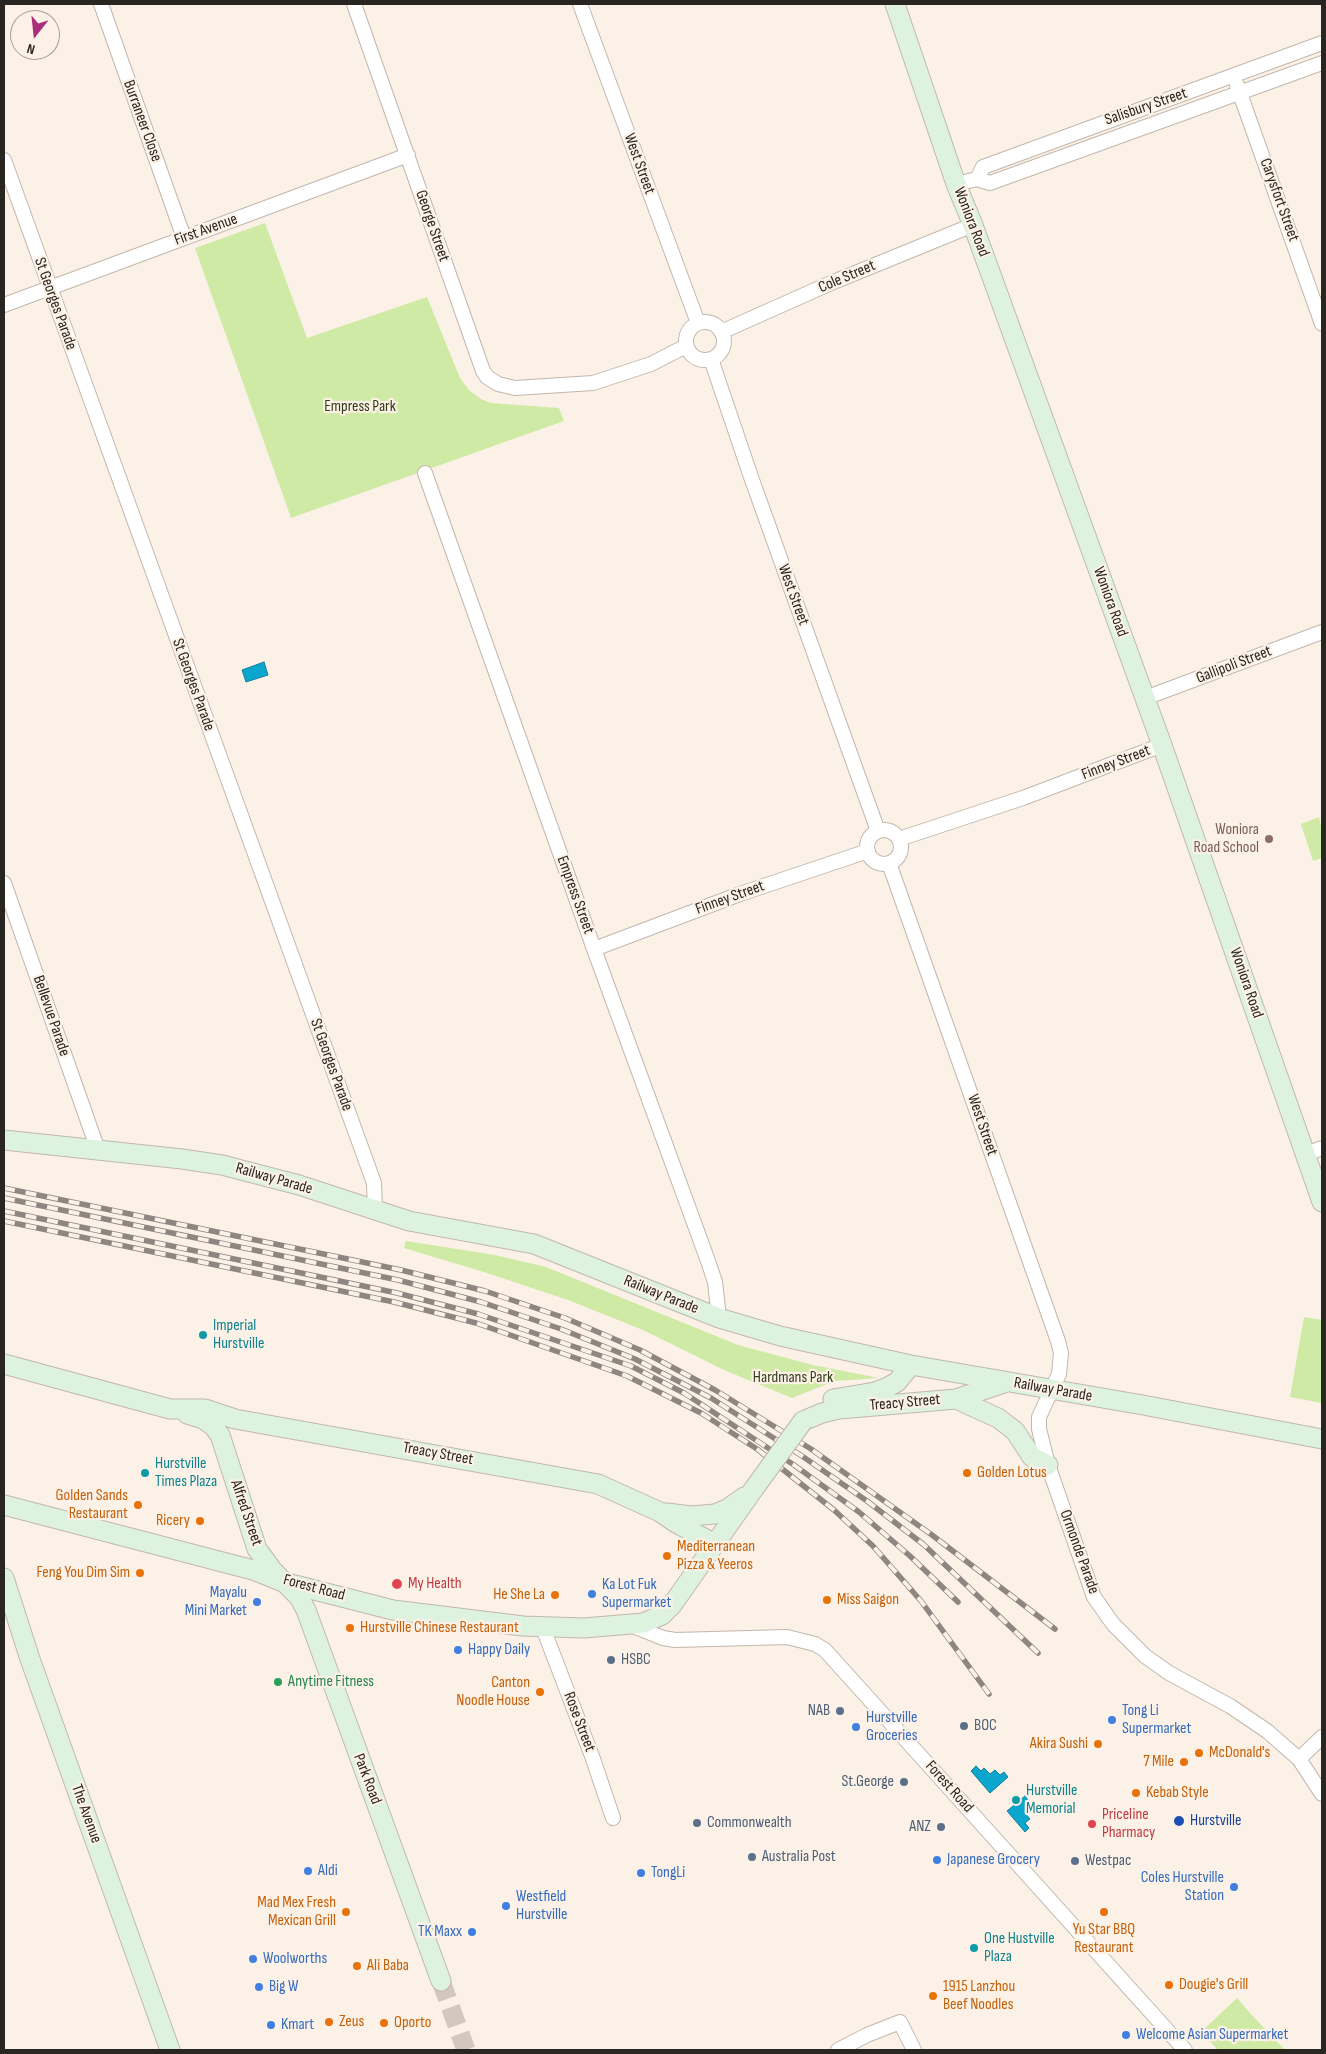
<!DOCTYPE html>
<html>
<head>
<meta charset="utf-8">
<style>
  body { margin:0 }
  #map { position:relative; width:1326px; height:2054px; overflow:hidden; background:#fcf1e7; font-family:"Sofia Sans Condensed",sans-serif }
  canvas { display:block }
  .frame { position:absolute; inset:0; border:5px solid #292521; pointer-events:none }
  .north { position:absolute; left:10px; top:10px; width:50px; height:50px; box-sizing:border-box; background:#fcf1e7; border:1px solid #a89f98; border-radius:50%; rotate:196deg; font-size:14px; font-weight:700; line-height:20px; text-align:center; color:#292521 }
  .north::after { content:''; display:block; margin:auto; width:18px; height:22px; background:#ab2e7e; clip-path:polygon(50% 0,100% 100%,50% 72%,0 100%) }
</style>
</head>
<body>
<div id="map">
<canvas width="1326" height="2054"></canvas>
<div class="frame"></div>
<div class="north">N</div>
</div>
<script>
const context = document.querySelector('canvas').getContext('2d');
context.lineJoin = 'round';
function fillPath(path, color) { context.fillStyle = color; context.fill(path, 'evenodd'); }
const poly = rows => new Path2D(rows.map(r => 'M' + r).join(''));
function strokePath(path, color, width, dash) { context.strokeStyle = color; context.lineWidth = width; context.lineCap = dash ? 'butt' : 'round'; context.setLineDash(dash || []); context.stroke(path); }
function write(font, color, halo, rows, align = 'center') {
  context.font = font + ' "Sofia Sans Condensed",sans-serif'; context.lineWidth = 4.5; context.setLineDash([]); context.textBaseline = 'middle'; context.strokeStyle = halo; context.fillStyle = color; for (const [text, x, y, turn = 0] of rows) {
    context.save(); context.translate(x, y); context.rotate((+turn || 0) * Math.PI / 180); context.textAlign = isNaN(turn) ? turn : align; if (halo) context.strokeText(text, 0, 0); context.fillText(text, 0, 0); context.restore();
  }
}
const green = poly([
  [265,223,307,338,427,297,460,378,469,390,481,399,491,403,559,408,564,421,291,518,195,248],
  [1319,817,1322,830,1322,858,1313,861,1301,824],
  [406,1241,495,1255,546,1267,738,1345,813,1365,879,1378,835,1381,792,1398,724,1370,643,1330,568,1300,487,1273,404,1248],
  [1304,1317,1322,1320,1322,1403,1290,1397],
  [1237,1998,1250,2013,1285,2050,1218,2050,1201,2032]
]);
const water = poly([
  [264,662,268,675,246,682,242,670,264,662],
  [976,1766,981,1771,984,1768,990,1774,995,1770,1000,1775,1004,1772,1008,1777,990,1793,971,1771,976,1766],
  [1025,1796,1028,1800,1025,1804,1029,1809,1025,1813,1030,1819,1025,1823,1029,1828,1025,1832,1007,1811,1025,1796]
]);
const secondaryTunnel = poly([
  [441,1981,466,2050]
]);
const street = poly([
  [101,4,184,238],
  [354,4,483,371,487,377,498,384,515,388,593,383,651,364,686,346],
  [580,4,698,323],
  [1237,85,1322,324],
  [4,160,374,1183,375,1211],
  [977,179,983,167,1322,43],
  [956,184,977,179,990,183,1322,63],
  [4,305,408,155],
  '686 341a19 19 0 1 1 38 0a19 19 0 1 1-38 0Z',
  [721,332,831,283,973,225],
  [711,359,751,477,878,831],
  [425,473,594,949,708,1261,715,1282,719,1318],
  [1145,698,1322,632],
  '867 847a17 17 0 1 1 34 0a17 17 0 1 1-34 0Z',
  [899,839,1023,798,1162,745],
  [889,863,1058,1341,1061,1353,1059,1374,1039,1417,1039,1429,1048,1465,1094,1597,1113,1624,1145,1656,1169,1673,1230,1706,1267,1731,1299,1759,1322,1794],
  [4,883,98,1150],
  [594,949,740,894,868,851],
  [1306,1154,1322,1148],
  [631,1625,663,1638,675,1640,787,1637,815,1644,825,1650,1185,2050],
  [543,1628,592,1756,613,1818],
  [1299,1759,1322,1737],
  [838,2050,867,2035,900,2022,914,2050]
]);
const secondary = poly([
  [895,4,956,184,973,225,1162,745,1322,1202],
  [4,1140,182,1159,222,1165,299,1185,409,1221,534,1244,719,1318,780,1336,911,1365,1143,1405,1322,1439],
  [4,1364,170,1409,205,1409,235,1419,598,1484,660,1512,676,1523,715,1544],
  [833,1399,875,1392,888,1387,897,1382,911,1365],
  [956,1399,998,1418,1015,1431,1032,1457,1048,1465],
  [187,1414,203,1419,213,1426,220,1435,257,1549,273,1571,299,1597,306,1610,441,1981],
  [803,1421,822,1413,839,1409,956,1399,1004,1383],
  [4,1505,253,1570,283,1582,393,1610,523,1626,584,1628,643,1623,662,1615,672,1605,753,1490],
  [667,1513,691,1516,715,1514,727,1509,744,1497],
  [4,1578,30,1659,170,2050]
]);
const rail = poly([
  [4,1188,401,1270,485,1291,565,1318,640,1350,715,1390,811,1449,932,1535,1055,1629],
  [4,1198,398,1280,481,1302,561,1329,635,1359,711,1398,802,1456,867,1501,923,1544,1038,1653],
  [4,1211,397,1293,478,1314,631,1366,684,1393,794,1465,859,1512,910,1556,958,1602],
  [4,1221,394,1302,476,1323,627,1376,701,1413,757,1449,834,1510,873,1546,921,1601,989,1694]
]);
const secondaryBridge = poly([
  [753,1490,803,1421]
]);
const markers = [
  [1269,839,5,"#8d6e63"],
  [203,1335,5,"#0f9aa8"],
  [145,1473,5,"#0f9aa8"],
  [967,1473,5,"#e8710a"],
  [138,1505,5,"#e8710a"],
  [200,1521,5,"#e8710a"],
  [667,1556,5,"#e8710a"],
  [140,1573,5,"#e8710a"],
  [397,1584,6,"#e0444e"],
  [592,1594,5,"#3f7fe0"],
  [555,1595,5,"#e8710a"],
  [827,1600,5,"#e8710a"],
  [257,1602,5,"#3f7fe0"],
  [350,1628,5,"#e8710a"],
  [458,1650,5,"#3f7fe0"],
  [611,1660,5,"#5c6f8a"],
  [278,1682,5,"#2e9e5b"],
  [540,1692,5,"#e8710a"],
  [840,1711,5,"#5c6f8a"],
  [1112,1720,5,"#3f7fe0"],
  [964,1726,5,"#5c6f8a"],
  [856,1727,5,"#3f7fe0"],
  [1098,1744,5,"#e8710a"],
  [1199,1753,5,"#e8710a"],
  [1184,1762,5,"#e8710a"],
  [904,1782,5,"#5c6f8a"],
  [1136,1793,5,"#e8710a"],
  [1016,1800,5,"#0f9aa8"],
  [1179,1821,6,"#1a4fb4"],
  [697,1823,5,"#5c6f8a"],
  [1092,1824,5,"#e0444e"],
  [941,1827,5,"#5c6f8a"],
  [752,1857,5,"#5c6f8a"],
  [937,1860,5,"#3f7fe0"],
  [1075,1861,5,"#5c6f8a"],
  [308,1871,5,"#3f7fe0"],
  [641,1873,5,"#3f7fe0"],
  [1234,1887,5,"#3f7fe0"],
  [506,1906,5,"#3f7fe0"],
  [346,1912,5,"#e8710a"],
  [1104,1912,5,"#e8710a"],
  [472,1932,5,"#3f7fe0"],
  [974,1948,5,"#0f9aa8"],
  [253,1959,5,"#3f7fe0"],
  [357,1966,5,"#e8710a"],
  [1169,1985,5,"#e8710a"],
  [259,1987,5,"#3f7fe0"],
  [933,1996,5,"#e8710a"],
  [329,2022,5,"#e8710a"],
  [384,2023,5,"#e8710a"],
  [271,2025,5,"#3f7fe0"],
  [1126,2035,5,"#3f7fe0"]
];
const streetNames = [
  ["Salisbury Street",1146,107,-19],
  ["Burraneer Close",142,121,70],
  ["West Street",639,164,70],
  ["Carysfort Street",1279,200,70],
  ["Woniora Road",971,222,69],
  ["George Street",432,226,71],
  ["First Avenue",206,230,-20],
  ["Cole Street",847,277,-23],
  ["St Georges Parade",55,304,70],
  ["West Street",793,595,70],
  ["Woniora Road",1110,602,70],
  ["Gallipoli Street",1234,665,-21],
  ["St Georges Parade",193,685,70],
  ["Finney Street",1116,763,-21],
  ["Empress Street",575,895,70],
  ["Finney Street",730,898,-20],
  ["Woniora Road",1246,983,71],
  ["Bellevue Parade",51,1016,71],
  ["St Georges Parade",331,1065,70],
  ["West Street",982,1125,71],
  ["Railway Parade",274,1179,16],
  ["Railway Parade",661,1295,22],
  ["Railway Parade",1053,1390,10],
  ["Treacy Street",905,1403,-5],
  ["Treacy Street",438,1454,10],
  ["Alfred Street",246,1513,71],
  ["Ormonde Parade",1079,1552,70],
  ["Forest Road",314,1588,15],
  ["Rose Street",579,1722,69],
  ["Park Road",367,1779,69],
  ["Forest Road",949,1787,48],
  ["The Avenue",86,1814,70]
];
const parkNames = [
  ["Empress Park",360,407],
  ["Hardmans Park",793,1378]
];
const educationNames = [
  ["Woniora",1259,830],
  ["Road School",1259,848]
];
const cultureNames = [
  ["Imperial",213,1326],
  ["Hurstville",213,1344],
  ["Hurstville",155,1464],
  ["Times Plaza",155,1482],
  ["Hurstville",1026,1791],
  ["Memorial",1026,1809],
  ["One Hustville",984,1939],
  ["Plaza",984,1957]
];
const foodNames = [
  ["Golden Lotus",977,1473],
  ["Golden Sands",128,1496,"right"],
  ["Restaurant",128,1514,"right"],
  ["Ricery",190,1521,"right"],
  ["Mediterranean",677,1547],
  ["Pizza & Yeeros",677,1565],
  ["Feng You Dim Sim",130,1573,"right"],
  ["He She La",545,1595,"right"],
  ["Miss Saigon",837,1600],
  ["Hurstville Chinese Restaurant",360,1628],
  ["Canton",530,1683,"right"],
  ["Noodle House",530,1701,"right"],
  ["Akira Sushi",1088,1744,"right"],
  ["McDonald's",1209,1753],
  ["7 Mile",1174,1762,"right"],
  ["Kebab Style",1146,1793],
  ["Mad Mex Fresh",336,1903,"right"],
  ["Mexican Grill",336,1921,"right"],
  ["Yu Star BBQ",1104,1930,"center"],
  ["Restaurant",1104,1948,"center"],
  ["Ali Baba",367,1966],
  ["Dougie's Grill",1179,1985],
  ["1915 Lanzhou",943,1987],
  ["Beef Noodles",943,2005],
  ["Zeus",339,2022],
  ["Oporto",394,2023]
];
const healthNames = [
  ["My Health",408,1584],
  ["Priceline",1102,1815],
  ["Pharmacy",1102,1833]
];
const shopNames = [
  ["Ka Lot Fuk",602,1585],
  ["Supermarket",602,1603],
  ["Mayalu",247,1593,"right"],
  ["Mini Market",247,1611,"right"],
  ["Happy Daily",468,1650],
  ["Tong Li",1122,1711],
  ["Supermarket",1122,1729],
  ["Hurstville",866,1718],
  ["Groceries",866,1736],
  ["Japanese Grocery",947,1860],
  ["Aldi",318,1871],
  ["TongLi",651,1873],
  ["Coles Hurstville",1224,1878,"right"],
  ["Station",1224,1896,"right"],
  ["Westfield",516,1897],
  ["Hurstville",516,1915],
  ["TK Maxx",462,1932,"right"],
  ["Woolworths",263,1959],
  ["Big W",269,1987],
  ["Kmart",281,2025],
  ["Welcome Asian Supermarket",1136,2035]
];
const serviceNames = [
  ["HSBC",621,1660],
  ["NAB",830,1711,"right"],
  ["BOC",974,1726],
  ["St.George",894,1782,"right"],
  ["Commonwealth",707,1823],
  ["ANZ",931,1827,"right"],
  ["Australia Post",762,1857],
  ["Westpac",1085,1861]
];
const leisureNames = [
  ["Anytime Fitness",288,1682]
];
const transitNames = [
  ["Hurstville",1190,1821]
];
fillPath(green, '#cfeaa5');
fillPath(water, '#0ba6cd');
strokePath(water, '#147f99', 1);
strokePath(secondaryTunnel, '#d2c8bf', 19, [19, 9]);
strokePath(street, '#c2b7ad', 16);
strokePath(secondary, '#c2b7ad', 21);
strokePath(street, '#fff', 14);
strokePath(secondary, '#ddf3e0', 19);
strokePath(rail, '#8e8680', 5.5);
strokePath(rail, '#fcf1e7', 4, [11]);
strokePath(secondaryBridge, '#c2b7ad', 21, []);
strokePath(secondaryBridge, '#ddf3e0', 19);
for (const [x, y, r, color] of markers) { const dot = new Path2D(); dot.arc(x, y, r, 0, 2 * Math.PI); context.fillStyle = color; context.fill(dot); strokePath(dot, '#fcf1e7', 2); }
write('16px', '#292521', '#fcf1e7', streetNames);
write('16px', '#303e18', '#fcf1e7', parkNames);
write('16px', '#785e54', '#fcf1e7', educationNames, 'right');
write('16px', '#0d838f', '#fcf1e7', cultureNames, 'left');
write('16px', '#c56008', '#fcf1e7', foodNames, 'left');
write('16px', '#be3a42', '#fcf1e7', healthNames, 'left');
write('16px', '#366cbe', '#fcf1e7', shopNames, 'left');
write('16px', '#4e5e75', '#fcf1e7', serviceNames, 'left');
write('16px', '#27864d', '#fcf1e7', leisureNames, 'left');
write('16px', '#164399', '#fcf1e7', transitNames, 'left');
</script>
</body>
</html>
